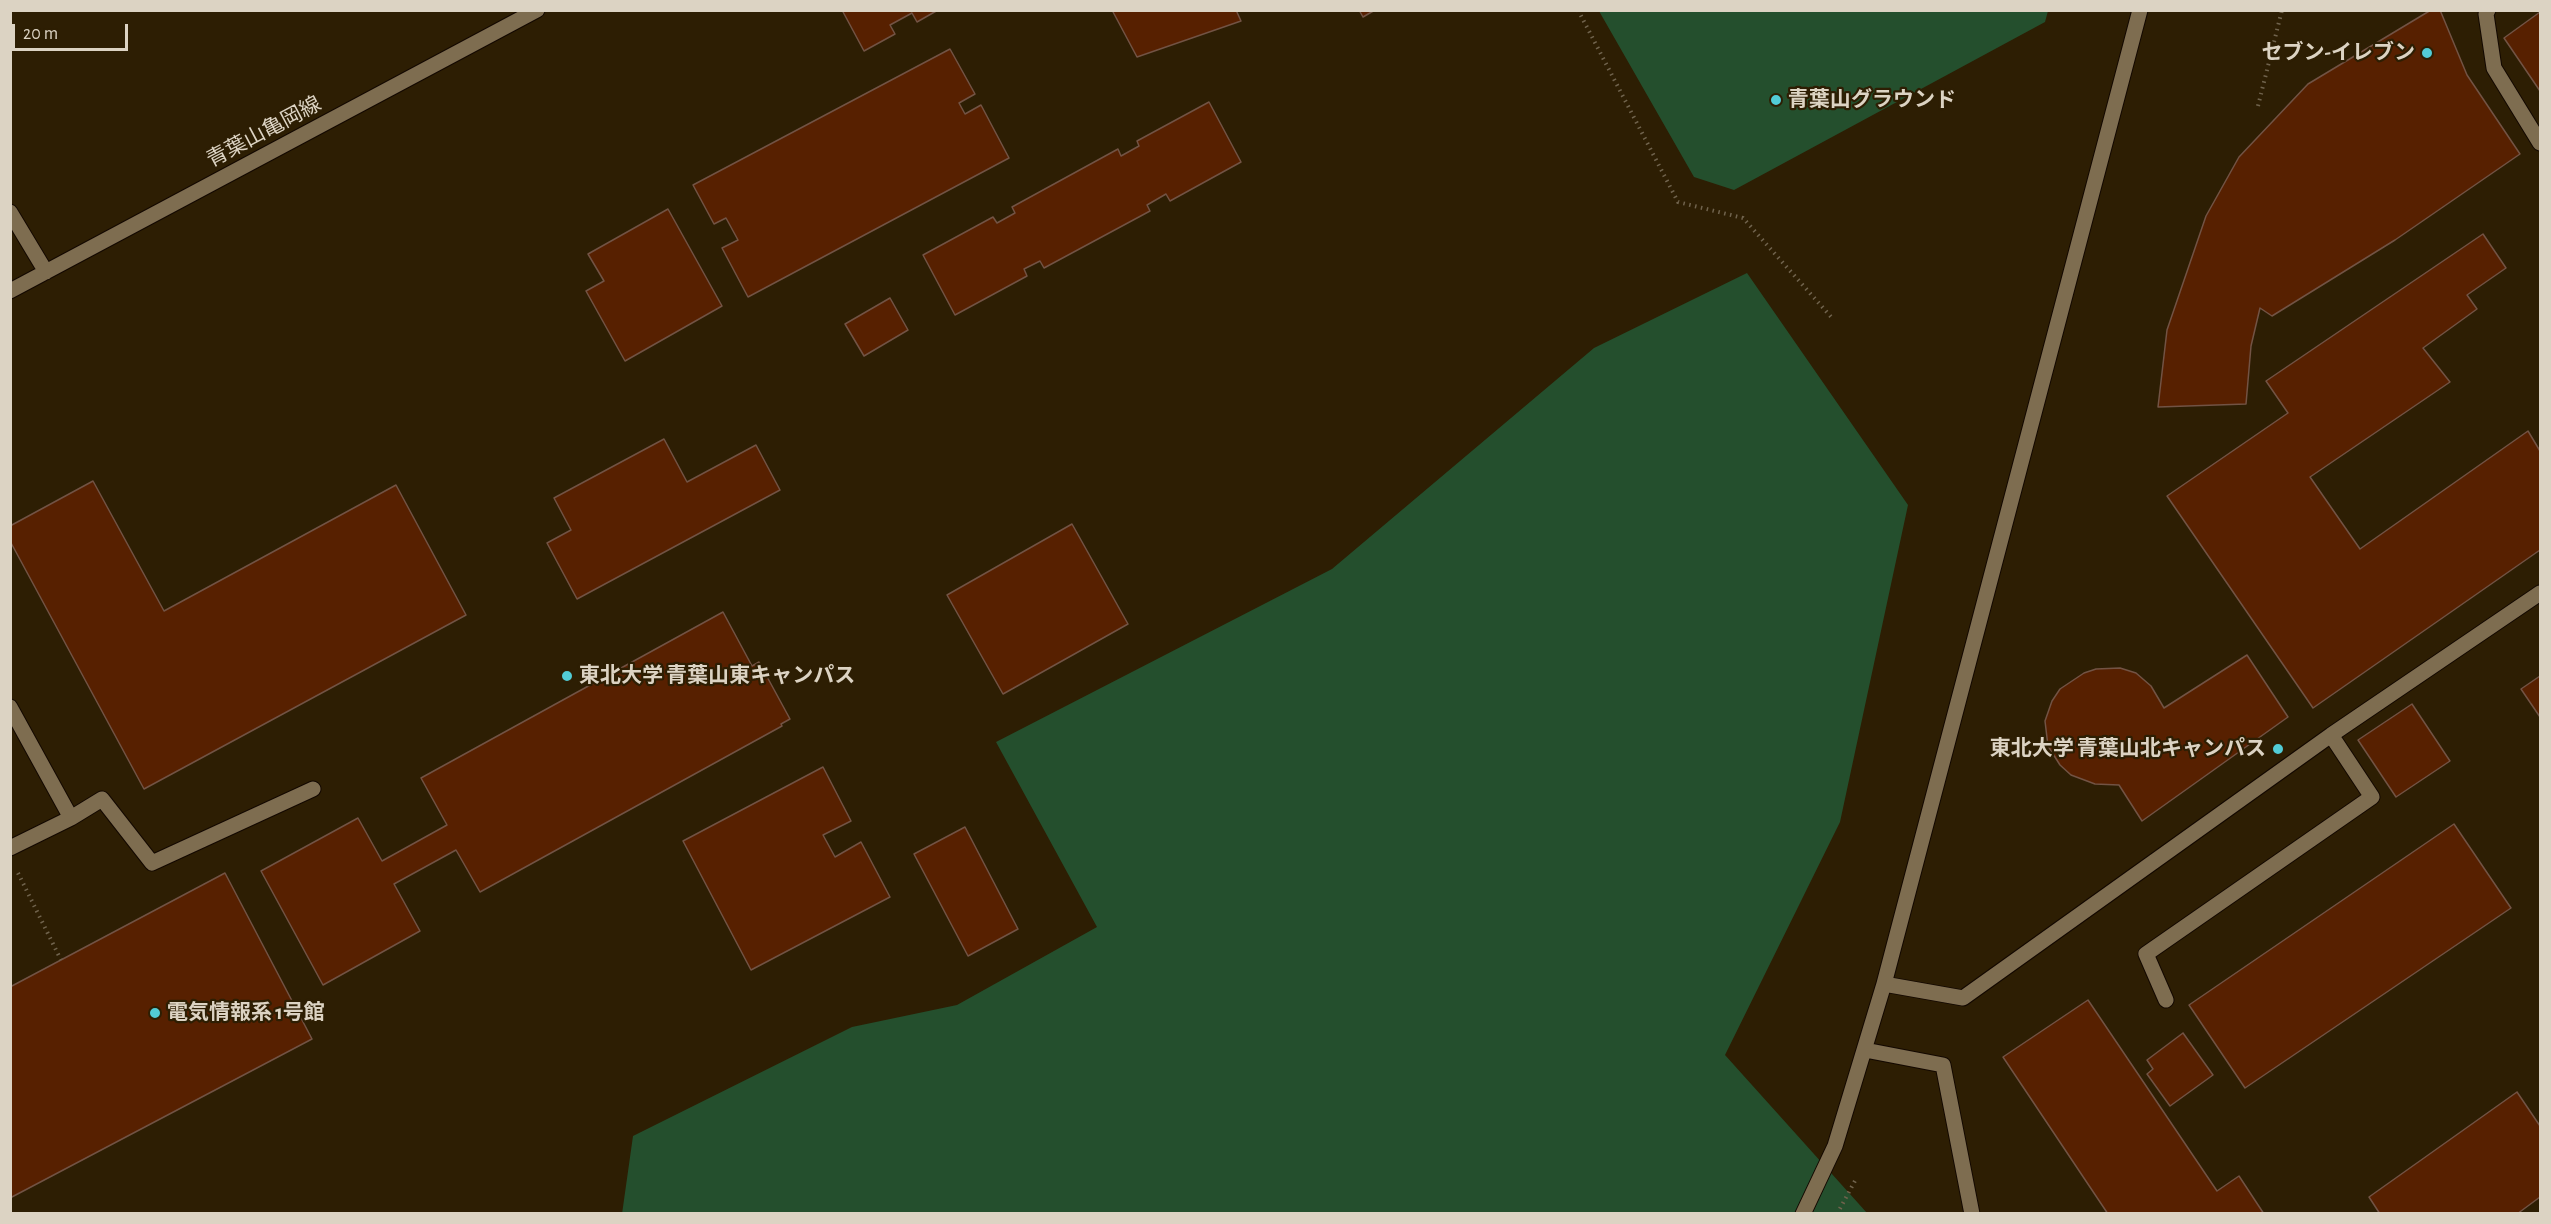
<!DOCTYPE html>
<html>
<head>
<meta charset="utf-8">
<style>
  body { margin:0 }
  #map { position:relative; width:2551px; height:1224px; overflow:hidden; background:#2d1e03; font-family:"Alegreya Sans",sans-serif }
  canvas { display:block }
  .frame { position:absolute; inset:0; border:12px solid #dcd3c3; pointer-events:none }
  .scale { position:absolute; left:12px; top:24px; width:116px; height:27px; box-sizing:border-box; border:3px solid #dcd3c3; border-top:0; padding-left:8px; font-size:18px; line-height:21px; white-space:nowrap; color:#dcd3c3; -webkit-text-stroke:4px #2d1e03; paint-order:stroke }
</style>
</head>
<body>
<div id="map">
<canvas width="2551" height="1224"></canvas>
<div class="frame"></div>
<div class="scale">20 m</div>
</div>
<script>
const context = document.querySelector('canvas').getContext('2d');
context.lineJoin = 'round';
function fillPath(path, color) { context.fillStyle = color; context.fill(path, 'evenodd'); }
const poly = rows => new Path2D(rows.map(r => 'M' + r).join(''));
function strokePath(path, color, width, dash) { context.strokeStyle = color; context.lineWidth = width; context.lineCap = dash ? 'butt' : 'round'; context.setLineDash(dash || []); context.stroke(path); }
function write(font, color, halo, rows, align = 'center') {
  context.font = font + ' "Alegreya Sans","Noto Sans JP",sans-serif'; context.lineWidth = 4.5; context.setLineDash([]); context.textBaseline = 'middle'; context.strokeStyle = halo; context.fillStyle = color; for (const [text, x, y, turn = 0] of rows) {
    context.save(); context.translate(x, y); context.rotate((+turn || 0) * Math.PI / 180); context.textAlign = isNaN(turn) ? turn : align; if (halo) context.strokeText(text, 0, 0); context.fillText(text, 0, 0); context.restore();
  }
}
const green = poly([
  [1599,11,2048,11,2045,22,1734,190,1694,177],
  [1747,273,1908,505,1840,822,1725,1055,1867,1213,622,1214,633,1136,852,1027,957,1005,1097,927,996,742,1332,569,1594,348]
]);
const building = poly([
  [842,10,938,10,917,22,912,13,890,25,895,34,864,51,842,10],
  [1112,10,1236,10,1241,21,1137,57,1112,10],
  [1359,10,1375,10,1363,17,1359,10],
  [2431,10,2440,10,2467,75,2520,154,2395,240,2272,316,2260,308,2251,346,2246,404,2158,407,2167,330,2206,216,2239,157,2308,84,2431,10],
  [2540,12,2540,91,2504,38,2540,12],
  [950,49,975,94,959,103,965,114,981,105,1009,158,748,297,722,248,738,240,726,218,714,224,693,185,950,49],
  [1209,102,1241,162,1170,201,1166,194,1147,205,1150,211,1044,268,1040,261,1024,269,1027,276,955,315,923,255,993,217,997,223,1015,213,1012,207,1118,149,1121,156,1139,146,1137,141,1209,102],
  [668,209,722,306,625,361,586,291,604,281,588,254,668,209],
  [2483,234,2506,268,2467,295,2477,309,2423,348,2450,382,2310,477,2360,549,2528,431,2540,451,2540,550,2313,708,2167,496,2288,413,2266,381,2483,234],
  [890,298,908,330,864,356,845,324,890,298],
  [664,439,687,482,756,445,780,490,577,599,547,543,571,530,554,498,664,439],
  [93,481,164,611,396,485,466,615,144,789,10,541,10,526,93,481],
  [1072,524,1128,624,1003,694,947,595,1072,524],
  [723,612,752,666,759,662,790,719,781,724,782,726,480,892,456,850,394,884,420,931,323,985,261,871,358,818,382,861,447,825,421,778,723,612],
  [2247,655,2288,717,2142,821,2119,785,2095,784,2071,775,2060,765,2048,746,2045,721,2052,701,2060,689,2084,673,2096,669,2120,668,2136,673,2151,686,2164,708,2247,655],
  [2540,676,2540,717,2521,689,2540,676],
  [2412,704,2450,761,2396,797,2358,740,2412,704],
  [823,767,851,821,823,835,835,857,861,842,890,897,751,970,683,841,823,767],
  [2454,824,2511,908,2245,1088,2189,1005,2454,824],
  [965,827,1018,929,968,956,914,854,965,827],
  [225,873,312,1039,10,1198,10,987,225,873],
  [2088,1000,2217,1191,2239,1176,2264,1214,2108,1214,2003,1057,2088,1000],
  [2183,1033,2213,1075,2170,1106,2147,1074,2153,1069,2147,1060,2183,1033],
  [2517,1092,2540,1126,2540,1197,2517,1214,2380,1214,2369,1197,2517,1092]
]);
const path = poly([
  [1578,10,1678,202,1743,218,1833,319],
  [2258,106,2282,10],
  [18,873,61,960],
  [1837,1214,1856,1179]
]);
const minor = poly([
  [2488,10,2486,14,2494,68,2540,143],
  [10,212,46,272],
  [10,291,537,10],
  [10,707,71,818,10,848],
  [71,818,102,799,152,863,313,789],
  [1884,984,1963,998,2331,735,2540,593],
  [2166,1000,2146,954,2372,797,2331,735],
  [1865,1050,1943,1065,1972,1214],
  [1803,1214,1835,1146,1884,984,2140,10]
]);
const markers = [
  [2427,53,6,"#52ccd6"],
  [1776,100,6,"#52ccd6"],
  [567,676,6,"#52ccd6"],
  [2278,749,6,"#52ccd6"],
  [155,1013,6,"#52ccd6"]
];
const poiNames = [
  ["セブン-イレブン",2415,53,"right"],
  ["青葉山グラウンド",1788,100],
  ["東北大学 青葉山東キャンパス",579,676],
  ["東北大学 青葉山北キャンパス",2266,749,"right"],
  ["電気情報系 1号館",167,1013]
];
const streetNames = [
  ["青葉山亀岡線",264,132,-28]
];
fillPath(green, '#244f2d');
fillPath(building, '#572000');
strokePath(building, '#725344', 1.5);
strokePath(minor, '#130800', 17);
strokePath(path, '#70634d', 4, [1.5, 4.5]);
strokePath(minor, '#7e6d50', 15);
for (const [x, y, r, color] of markers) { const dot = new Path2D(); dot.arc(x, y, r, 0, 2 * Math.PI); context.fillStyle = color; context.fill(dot); strokePath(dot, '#2d1e03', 2); }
write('bold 21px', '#dcd3c3', '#2d1e03', poiNames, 'left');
write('21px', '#dcd3c3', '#2d1e03', streetNames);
</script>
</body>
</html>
